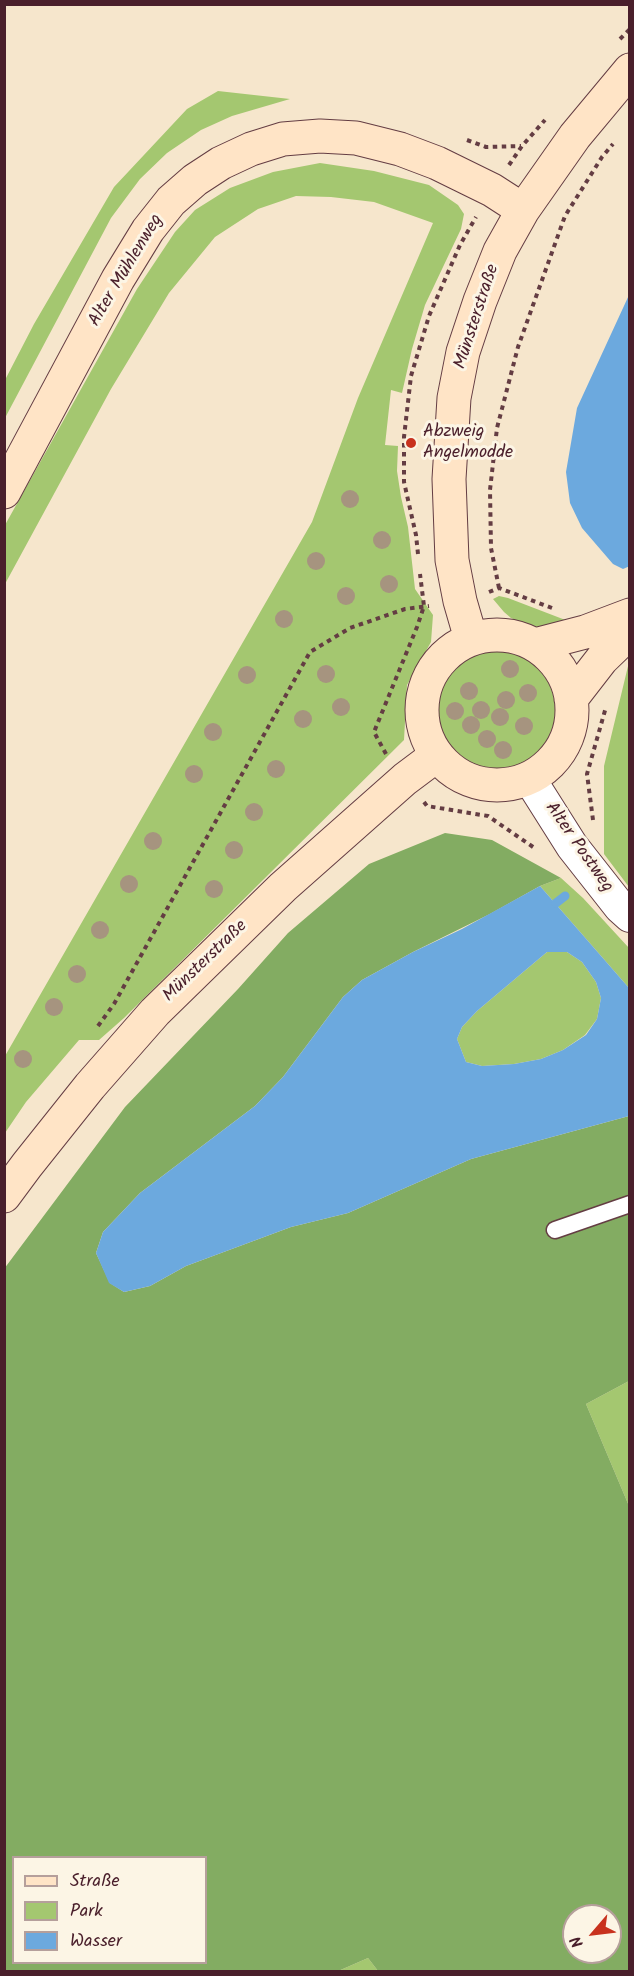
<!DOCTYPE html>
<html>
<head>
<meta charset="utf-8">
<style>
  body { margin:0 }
  #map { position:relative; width:634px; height:1976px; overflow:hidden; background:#f6e6cc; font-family:Kalam,sans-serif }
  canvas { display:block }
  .frame { position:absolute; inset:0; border:6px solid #4a1f2b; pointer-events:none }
  .legend { position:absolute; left:12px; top:1856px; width:195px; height:108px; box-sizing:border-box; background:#fcf5e5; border:2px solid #b59f9b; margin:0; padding:8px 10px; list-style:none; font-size:18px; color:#4a1f2b }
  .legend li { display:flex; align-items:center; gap:12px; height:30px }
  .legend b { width:30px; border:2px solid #b59f9b }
  .north { position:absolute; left:562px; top:1904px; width:60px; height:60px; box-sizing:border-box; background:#fcf5e5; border:2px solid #b59f9b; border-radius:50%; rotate:242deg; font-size:16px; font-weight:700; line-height:24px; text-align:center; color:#4a1f2b }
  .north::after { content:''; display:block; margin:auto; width:21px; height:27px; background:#c8321e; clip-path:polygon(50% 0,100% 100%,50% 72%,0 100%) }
</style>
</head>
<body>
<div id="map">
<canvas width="634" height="1976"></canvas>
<div class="frame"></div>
<ul class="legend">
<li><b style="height:8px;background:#ffe4c6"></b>Straße</li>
<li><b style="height:16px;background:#a4c770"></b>Park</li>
<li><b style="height:16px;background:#6ca9de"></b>Wasser</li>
</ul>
<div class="north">N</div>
</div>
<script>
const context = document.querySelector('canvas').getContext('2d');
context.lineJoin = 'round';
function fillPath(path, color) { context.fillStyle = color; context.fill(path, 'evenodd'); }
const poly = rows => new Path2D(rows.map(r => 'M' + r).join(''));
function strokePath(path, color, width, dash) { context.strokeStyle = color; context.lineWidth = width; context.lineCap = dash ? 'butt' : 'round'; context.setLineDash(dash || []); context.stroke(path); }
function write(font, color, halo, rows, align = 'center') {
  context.font = font + ' Kalam,sans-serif'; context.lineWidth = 6; context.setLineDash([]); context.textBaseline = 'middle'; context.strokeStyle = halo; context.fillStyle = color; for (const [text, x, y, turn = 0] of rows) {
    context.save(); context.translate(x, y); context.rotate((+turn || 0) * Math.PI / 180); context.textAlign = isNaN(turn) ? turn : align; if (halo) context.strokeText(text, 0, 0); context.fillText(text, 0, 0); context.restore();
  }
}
const green = poly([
  [218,91,290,99,232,116,201,130,167,153,140,179,111,218,5,418,5,380,34,324,114,187,187,109],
  [320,163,374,171,429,185,458,205,464,214,461,229,425,305,412,349,402,393,391,390,385,445,398,446,397,471,401,497,408,527,415,589,433,615,431,642,407,685,404,740,124,1018,99,1040,79,1040,26,1102,5,1133,5,1056,312,522,358,398,433,223,374,202,331,197,296,196,258,209,215,237,169,293,111,389,5,584,5,525,137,289,175,232,195,210,230,188,273,172],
  [499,596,508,598,568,621,541,630,531,627,511,618,504,612,493,599],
  '437 710a59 59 0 1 1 118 0a59 59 0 1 1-118 0Z',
  [629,662,629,887,604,854,604,766],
  [561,878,583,898,629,948,629,988,540,886],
  [547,952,567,952,582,962,596,982,601,998,597,1019,585,1035,563,1050,541,1059,514,1064,482,1066,466,1062,457,1039,462,1027,477,1011],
  [629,1381,629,1506,586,1404],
  [368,1958,378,1971,336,1972]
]);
const forest = poly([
  [445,833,492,840,561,878,540,886,490,914,413,952,362,980,343,997,283,1077,255,1106,140,1193,103,1232,96,1253,110,1283,124,1292,150,1286,186,1266,291,1227,348,1213,471,1159,629,1116,629,1381,586,1404,629,1506,629,1971,378,1971,368,1958,336,1972,5,1971,4,1269,125,1107,238,989,288,933,369,864],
  [14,1858,206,1858,206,1962,14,1962],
  [574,1916,610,1916,610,1952,574,1952]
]);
const water = poly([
  [629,295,630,566,623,569,613,564,582,528,570,503,566,472,577,408],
  [540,886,629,988,629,1116,471,1159,348,1213,291,1227,186,1266,150,1286,124,1292,109,1283,96,1253,103,1232,140,1193,255,1106,283,1077,343,997,362,980,413,952,462,929],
  [547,952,567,952,582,962,596,982,601,998,597,1019,586,1035,563,1050,541,1059,514,1064,482,1066,466,1062,457,1039,462,1027,477,1011]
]);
const stream = poly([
  [556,903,565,896]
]);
const path = poly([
  [620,39,630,29],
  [467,140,486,147,521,146],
  [509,165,522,146,545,120],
  [418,554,416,535,404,482,404,437,411,376,429,316,460,245,476,217],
  [499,588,491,548,490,490,497,428,518,347,565,216,602,157,613,144],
  [489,592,499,588,552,608],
  [386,754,374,732,417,627,424,606,420,574],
  [424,802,427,806,488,816,536,849],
  [593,820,587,774,606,707],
  [98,1026,114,1004,310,652,350,628,405,609,429,606]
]);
const lane = poly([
  [555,1230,630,1204]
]);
const street = poly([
  [529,778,572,846,620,907,630,916]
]);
const secondary = poly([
  [4,492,118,279,148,230,171,201,195,180,221,163,251,149,283,139,320,136,356,138,400,149,437,163,492,190,523,210],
  '422 710a75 75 0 1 1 150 0a75 75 0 1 1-150 0Z',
  [471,639,460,601,452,560,449,479,454,398,463,352,480,301,500,251,523,210,575,136,630,70],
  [535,645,585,632,630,615],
  [571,699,602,659,630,632],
  [4,1196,27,1165,90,1086,155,1012,283,887,405,779,437,755]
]);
const trees = [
  [350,499],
  [382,540],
  [316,561],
  [389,584],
  [346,596],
  [284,619],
  [510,669],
  [326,674],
  [247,675],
  [469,691],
  [528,693],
  [506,700],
  [341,707],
  [481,710],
  [455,711],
  [500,717],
  [303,719],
  [471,725],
  [524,726],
  [213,732],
  [487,739],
  [503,750],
  [276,769],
  [194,774],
  [254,812],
  [153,841],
  [234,850],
  [129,884],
  [214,889],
  [100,930],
  [77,974],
  [54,1007],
  [23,1059]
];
const markers = [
  [411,443,6,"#c8321e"]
];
const streetNames = [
  ["Alter Mühlenweg",127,271,-59],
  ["Münsterstraße",478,317,-72],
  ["Alter Postweg",578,848,55],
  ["Münsterstraße",206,962,-44]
];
const poiNames = [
  ["Abzweig",423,433],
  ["Angelmodde",423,454]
];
fillPath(green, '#a4c770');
fillPath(forest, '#83ac62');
fillPath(water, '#6ca9de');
strokePath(stream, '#6ca9de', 9);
strokePath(lane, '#643d43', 19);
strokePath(street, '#643d43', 34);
strokePath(secondary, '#643d43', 35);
strokePath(path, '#643d43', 4, [4.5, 4.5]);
strokePath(lane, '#fff', 16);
strokePath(street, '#fff', 32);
strokePath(secondary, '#ffe4c6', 33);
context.fillStyle = '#a6947f';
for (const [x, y] of trees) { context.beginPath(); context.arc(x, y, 9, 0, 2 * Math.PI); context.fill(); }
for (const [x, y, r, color] of markers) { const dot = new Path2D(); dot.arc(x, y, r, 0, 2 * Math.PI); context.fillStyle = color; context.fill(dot); strokePath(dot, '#fcf5e5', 2); }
write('18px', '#4a1f2b', '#fcf5e5', streetNames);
write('18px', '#4a1f2b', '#fcf5e5', poiNames, 'left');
</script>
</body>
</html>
